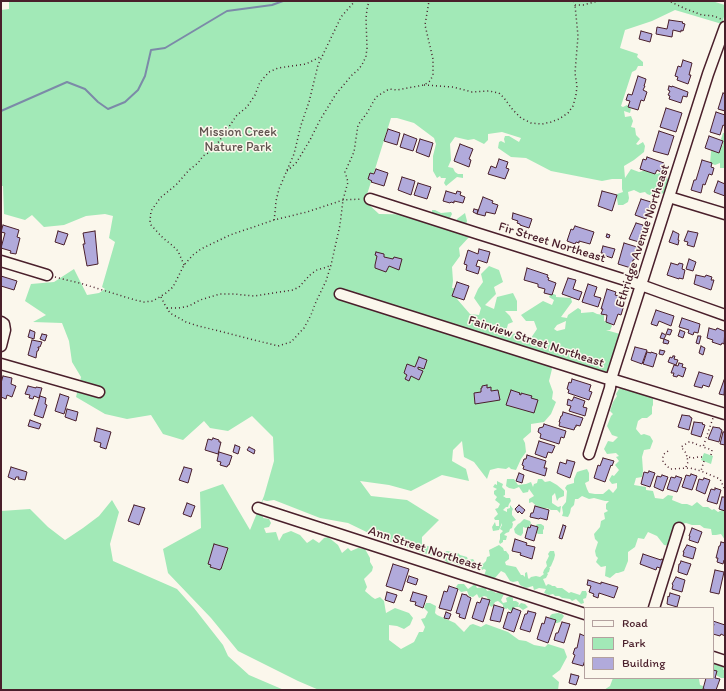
<!DOCTYPE html>
<html>
<head>
<meta charset="utf-8">
<style>
  body { margin:0 }
  #map { position:relative; width:726px; height:691px; overflow:hidden; background:#fbf7ec; font-family:Itim,sans-serif }
  canvas { display:block }
  .frame { position:absolute; inset:0; border:2px solid #4a1f2b; pointer-events:none }
  .legend { position:absolute; left:584px; top:607px; width:130px; height:72px; box-sizing:border-box; background:#fbf7ec; border:1px solid #b4a19f; margin:0; padding:5px 7px; list-style:none; font-size:12px; color:#4a1f2b }
  .legend li { display:flex; align-items:center; gap:8px; height:20px }
  .legend b { width:20px; border:1px solid #b4a19f }
</style>
</head>
<body>
<div id="map">
<canvas width="726" height="691"></canvas>
<div class="frame"></div>
<ul class="legend">
<li><b style="height:5px;background:#fbf7ec"></b>Road</li>
<li><b style="height:11px;background:#a2e9b7"></b>Park</li>
<li><b style="height:11px;background:#b1aadb"></b>Building</li>
</ul>
</div>
<script>
const context = document.querySelector('canvas').getContext('2d');
context.lineJoin = 'round';
function fillPath(path, color) { context.fillStyle = color; context.fill(path, 'evenodd'); }
const poly = rows => new Path2D(rows.map(r => 'M' + r).join(''));
function strokePath(path, color, width, dash) { context.strokeStyle = color; context.lineWidth = width; context.lineCap = dash ? 'butt' : 'round'; context.setLineDash(dash || []); context.stroke(path); }
function write(font, color, halo, rows, align = 'center') {
  context.font = font + ' Itim,sans-serif'; context.lineWidth = 3; context.setLineDash([]); context.textBaseline = 'middle'; context.strokeStyle = halo; context.fillStyle = color; for (const [text, x, y, turn = 0] of rows) {
    context.save(); context.translate(x, y); context.rotate((+turn || 0) * Math.PI / 180); context.textAlign = isNaN(turn) ? turn : align; if (halo) context.strokeText(text, 0, 0); context.fillText(text, 0, 0); context.restore();
  }
}
const green = poly([
  [9,1,712,1,725,5,725,13,722,24,675,10,652,21,625,30,620,48,638,54,637,57,643,62,643,66,638,66,636,70,632,72,621,106,623,107,627,105,631,109,630,113,624,111,625,117,631,116,633,121,631,127,635,128,636,135,640,139,636,144,638,145,643,142,645,146,644,152,634,160,624,166,625,178,631,169,639,172,643,171,653,171,657,174,660,173,667,177,670,184,666,192,655,197,647,194,645,192,640,193,634,190,628,192,629,198,628,202,623,205,618,205,617,199,617,194,623,192,622,189,622,179,612,179,602,181,551,171,526,158,511,157,498,148,499,142,501,141,505,143,504,139,505,136,509,136,519,142,521,138,502,132,488,134,488,140,484,144,474,139,468,140,455,137,450,144,451,160,448,167,453,168,455,172,458,174,463,174,463,178,457,177,446,186,444,183,446,178,441,178,440,176,437,178,433,171,433,156,436,144,434,138,414,123,397,118,391,118,365,201,379,214,436,215,432,213,432,210,435,210,441,213,451,212,452,214,450,218,448,219,455,225,457,219,465,213,467,221,466,225,470,236,459,248,460,256,452,267,453,281,452,288,460,289,462,297,457,299,470,314,479,315,481,308,474,298,478,289,483,282,481,274,489,266,499,270,503,282,494,287,496,294,485,305,494,309,497,297,513,293,517,301,517,311,505,311,510,316,513,322,508,324,505,335,517,333,521,337,531,338,537,329,534,321,526,321,521,315,543,301,552,305,554,300,549,297,551,293,556,295,556,297,571,298,572,302,561,317,567,318,568,315,578,308,581,310,581,313,593,312,597,314,604,315,604,321,609,322,612,326,610,330,606,330,620,334,622,341,619,351,614,350,617,353,618,367,600,380,576,376,556,364,548,352,549,363,552,369,549,381,553,392,552,399,556,402,551,414,544,422,531,424,531,432,523,439,525,443,526,452,521,459,516,470,511,469,509,467,506,469,498,468,490,470,487,479,474,462,464,457,462,441,453,450,452,461,466,469,469,481,442,475,411,491,389,485,360,481,371,496,407,500,439,520,422,537,422,545,437,548,433,556,379,538,348,523,320,518,274,500,267,501,263,500,260,508,262,511,263,518,269,519,271,523,269,527,264,528,266,533,276,532,279,541,283,534,291,531,300,535,307,543,313,539,319,543,324,538,328,537,338,545,342,553,348,548,351,551,358,548,365,549,370,558,370,562,373,567,372,571,364,579,367,587,365,591,372,597,375,599,380,597,384,601,386,613,395,608,409,613,413,618,410,625,404,629,397,626,389,625,389,640,401,649,414,642,419,632,423,632,425,627,421,619,425,618,428,612,424,608,426,603,430,603,436,606,435,613,437,615,455,623,464,632,470,625,473,624,481,627,486,624,508,632,519,640,526,641,534,645,545,647,548,644,564,649,567,657,560,670,552,676,559,682,558,690,319,690,298,681,238,651,211,618,168,573,163,549,201,528,200,492,223,484,250,530,264,496,274,461,273,437,252,416,228,431,210,428,204,421,183,440,163,434,151,415,127,419,105,414,76,397,81,377,72,362,69,341,62,323,33,322,46,315,25,301,31,284,54,282,74,269,87,295,99,293,105,289,102,287,115,242,109,238,113,216,105,214,86,216,64,225,44,227,32,215,25,220,4,214,3,186,1,186,1,10,9,9],
  [566,321,565,329,557,331,554,329,557,325],
  [723,133,725,133,725,168,720,168,720,163,715,165,710,163,711,152,712,149,717,149,723,145,721,139],
  [623,386,627,391,632,389,653,395,653,405,652,407,652,414,647,418,642,418,638,421,636,429,641,435,644,434,650,436,653,441,650,449,644,450,642,457,643,471,642,477,636,478,634,485,646,487,646,490,653,491,655,498,663,499,668,495,673,496,672,500,682,504,687,504,692,506,697,502,703,507,708,507,712,510,714,509,718,512,724,509,725,540,721,534,716,535,712,535,711,529,704,528,700,525,692,525,686,523,678,525,677,533,670,535,674,540,671,546,664,545,657,536,648,532,644,539,638,538,635,547,628,552,628,561,624,571,618,573,616,573,610,578,605,576,606,566,601,567,596,562,598,558,596,556,595,551,598,542,595,539,594,534,600,527,601,521,605,519,604,513,608,511,606,509,606,504,609,501,605,501,594,498,589,499,582,496,578,499,575,499,574,505,571,508,570,513,568,517,562,516,563,513,562,507,566,502,567,491,565,488,567,485,574,483,574,479,577,472,580,471,587,469,589,473,589,481,585,483,587,489,589,493,595,494,603,494,609,489,613,493,617,488,617,483,612,484,609,480,612,475,614,476,619,470,615,465,619,461,616,457,619,456,616,453,607,454,604,449,608,441,613,442,618,437,612,435,607,426,611,416,613,414,610,411,613,402,617,396,616,394,619,389],
  [704,453,713,456,711,464,701,460],
  [507,479,514,479,518,485,526,484,531,482,533,487,534,484,537,483,538,479,542,479,545,482,550,481,557,485,564,491,564,496,559,498,557,501,555,493,552,496,552,503,558,507,561,506,560,513,557,510,551,510,547,508,541,510,532,502,529,503,529,499,534,496,529,489,528,492,523,493,519,487,514,489,509,488,506,486],
  [497,481,503,484,502,487,505,490,505,495,503,496,506,498,510,498,511,501,509,504,508,507,506,507,503,510,507,512,507,509,510,508,510,505,513,509,512,511,512,515,516,520,512,522,513,524,512,528,510,529,509,532,506,533,504,535,507,536,506,540,503,540,503,542,500,544,499,542,500,539,500,534,503,531,500,529,502,525,502,523,499,530,493,531,492,527,495,522,496,526,499,526,499,520,495,520,494,518,498,514,495,509,498,508,500,504,495,500,497,497,494,494,494,491,497,489,493,487,495,484,497,485],
  [112,500,119,512,110,544,113,561,177,589,194,608,223,645,228,656,249,675,284,690,1,690,1,511,30,509,48,527,65,540,83,528,99,516],
  [524,519,530,521,531,523,529,527,526,528,523,527,523,533,521,536,518,535,515,533,514,529,518,524,520,523],
  [538,524,541,524,544,526,544,529,543,530,543,534,538,534,536,532,535,530,536,525],
  [499,545,503,548,504,551,506,551,509,555,509,559,505,562,506,565,516,567,521,575,523,575,525,577,525,573,527,572,528,578,529,579,531,577,536,576,540,577,544,574,543,573,544,570,547,566,546,562,549,556,548,554,550,551,554,551,555,555,554,559,551,566,549,568,550,568,549,572,547,573,548,574,546,578,543,579,546,586,548,584,551,585,552,586,555,586,557,588,562,588,569,593,571,592,580,595,582,591,586,591,587,594,586,598,583,599,584,603,581,604,576,599,572,601,570,599,562,598,559,596,555,596,553,594,549,595,544,593,546,589,539,588,534,590,533,586,526,588,520,585,518,581,513,582,510,581,505,573,501,571,495,578,491,579,484,576,486,570,484,569,482,570,478,570,478,563,480,562,483,564,486,561,487,557,490,556,489,550],
  [447,551,452,552,454,554,458,553,460,555,467,557,468,560,473,559,475,562,474,568,470,566,467,567,464,565,461,566,456,564,453,562,448,563,443,559,441,556,443,553],
  [458,584,464,584,468,589,475,584,477,588,485,587,487,591,491,590,496,593,502,592,504,594,501,600,503,603,507,602,506,598,510,596,513,598,513,601,516,601,519,603,518,606,521,603,525,604,528,607,523,610,519,607,515,607,514,610,511,611,508,609,508,608,506,609,503,607,503,605,498,601,495,602,492,607,490,606,488,603,491,601,490,600,488,600,487,597,484,596,479,598,477,594,473,597,469,596,467,591,461,592,456,587],
  [558,613,562,614,564,616,560,622,557,623,549,622,550,616,552,614],
  [717,662,724,666,723,670,725,669,725,678,721,678,716,675,713,670,713,663],
  [613,678,697,678,699,679,700,685,703,686,709,690,604,690,610,686]
]);
const stream = poly([
  [1,111,67,82,85,89,98,102,108,109,125,102,138,90,145,76,151,50,165,48,227,11,272,5,283,1]
]);
const building = poly([
  [669,20,683,22,682,23,685,24,683,31,681,30,681,32,673,30,672,37,656,34,657,27,667,29,669,20],
  [641,31,652,34,650,42,639,39,641,31],
  [683,60,692,63,689,75,691,75,688,84,677,80,678,77,675,76,678,66,681,67,683,60],
  [638,76,646,79,645,83,644,86,645,86,643,90,647,92,644,101,641,100,638,110,628,107,630,101,626,100,628,94,632,95,638,76],
  [669,86,672,87,672,86,688,92,687,97,683,96,681,103,669,99,670,96,668,95,670,91,668,90,669,86],
  [723,93,725,94,725,111,718,109,723,93],
  [666,108,682,113,676,132,660,127,666,108],
  [716,112,725,115,725,126,723,125,720,135,710,132,716,112],
  [388,129,400,133,397,145,384,141,388,129],
  [659,131,674,136,668,155,653,151,659,131],
  [404,134,417,139,413,151,400,147,404,134],
  [709,136,723,141,719,153,705,148,709,136],
  [420,139,433,143,429,157,416,152,420,139],
  [460,144,473,149,469,159,471,160,469,167,454,161,460,144],
  [647,157,664,163,661,172,657,170,655,174,640,169,643,159,646,160,647,157],
  [499,159,508,162,506,168,509,169,505,179,488,174,491,166,496,168,499,159],
  [702,160,712,163,711,167,714,168,712,175,709,174,705,185,703,184,701,193,691,190,694,180,696,180,702,160],
  [376,169,388,173,384,186,371,182,372,181,368,179,370,173,374,174,376,169],
  [402,177,415,181,411,195,398,190,402,177],
  [718,181,725,184,725,196,714,192,718,181],
  [418,183,431,187,427,199,414,195,418,183],
  [446,191,456,194,457,191,461,192,460,195,465,197,463,203,454,201,454,203,451,202,450,203,443,201,446,191],
  [602,191,617,195,612,211,598,206,602,191],
  [483,197,493,201,492,203,498,205,495,214,486,212,485,216,477,214,483,197],
  [641,199,651,202,646,219,635,215,641,199],
  [474,209,478,210,477,214,473,212,474,209],
  [513,213,532,219,529,228,520,225,520,224,517,223,518,221,512,219,513,213],
  [636,223,643,225,643,228,639,242,629,239,636,223],
  [3,225,19,230,17,237,20,238,16,254,10,253,11,251,1,248,5,233,1,232,3,225],
  [575,226,594,232,590,244,579,241,579,243,576,242,575,244,567,241,571,229,573,230,575,226],
  [58,231,68,234,64,245,55,242,58,231],
  [95,231,98,264,87,266,83,244,85,244,83,233,95,231],
  [673,231,679,234,678,240,679,240,678,245,669,242,673,231],
  [688,231,698,233,694,247,687,245,688,242,684,241,688,231],
  [607,234,610,235,609,238,606,237,607,234],
  [624,243,637,247,634,256,635,257,634,260,633,260,631,268,618,264,624,243],
  [603,246,615,249,612,258,603,255,603,253,601,253,603,246],
  [479,249,490,252,487,263,478,260,476,266,480,267,478,274,466,270,467,265,464,264,468,250,478,254,479,249],
  [376,252,384,254,384,257,393,259,394,257,402,259,399,270,389,266,386,272,375,268,375,265,377,256,375,255,376,252],
  [689,259,696,262,693,271,686,269,689,259],
  [671,263,678,265,679,263,683,264,682,269,685,270,683,279,679,278,679,279,667,275,671,263],
  [527,268,548,275,547,277,549,278,548,280,556,283,552,295,544,293,545,289,538,287,538,284,524,280,527,268],
  [696,275,705,277,706,275,712,277,711,280,714,280,711,290,694,284,696,275],
  [1,276,17,281,14,290,1,286,1,276],
  [568,278,576,280,573,289,582,292,579,300,562,294,568,278],
  [457,282,469,286,464,300,452,296,457,282],
  [588,284,597,287,594,296,601,298,598,307,582,302,588,284],
  [607,289,616,292,615,295,626,298,621,315,618,314,614,325,606,322,607,315,601,314,603,309,601,309,607,289],
  [656,310,674,316,671,326,659,321,657,326,651,324,656,310],
  [682,318,700,324,698,333,694,332,693,335,688,333,689,330,679,327,682,318],
  [709,328,716,330,717,328,724,331,725,329,724,344,722,343,721,345,712,342,713,340,707,338,709,328],
  [668,329,672,330,670,335,666,334,668,329],
  [30,330,35,332,34,339,28,337,30,330],
  [680,330,685,332,683,338,678,336,680,330],
  [662,333,666,335,664,339,669,341,668,344,663,343,664,339,660,338,662,333],
  [42,334,47,335,45,341,40,339,42,334],
  [698,336,701,336,699,344,696,343,698,336],
  [32,340,42,342,40,347,38,347,38,348,39,348,38,351,37,351,36,358,28,355,32,340],
  [701,346,705,348,703,355,699,353,701,346],
  [635,347,647,350,642,364,631,360,635,347],
  [660,350,665,351,663,355,659,354,660,350],
  [647,352,651,353,651,352,657,354,653,367,643,364,647,352],
  [673,356,675,356,674,359,678,360,676,365,668,362,670,357,672,358,673,356],
  [419,357,427,360,424,369,418,367,418,369,423,371,419,380,411,376,409,381,405,379,407,375,404,373,407,364,415,367,419,357],
  [679,363,683,364,682,367,686,368,683,377,678,375,677,377,673,376,674,373,671,373,674,365,678,366,679,363],
  [699,372,713,376,709,387,703,385,702,388,694,386,699,372],
  [3,376,12,378,11,384,16,386,12,397,7,395,6,399,1,397,1,383,3,376],
  [572,379,591,385,589,391,592,392,589,400,568,393,569,390,567,389,569,382,571,383,572,379],
  [724,380,725,380,724,395,719,394,724,380],
  [487,385,487,388,491,387,491,391,498,390,500,400,475,404,474,393,481,392,481,388,482,388,482,386,487,385],
  [28,386,36,388,36,387,42,388,39,398,34,396,33,399,29,398,30,395,25,394,28,386],
  [511,390,520,393,519,394,521,395,521,393,532,396,531,398,538,400,534,413,506,405,511,390],
  [60,394,69,397,64,414,55,411,60,394],
  [40,396,46,398,45,404,47,405,43,418,34,415,40,396],
  [574,397,585,401,583,407,587,408,585,416,569,411,571,406,567,405,568,399,572,401,574,397],
  [67,409,78,412,76,421,65,417,67,409],
  [563,412,583,418,580,426,576,425,576,427,575,427,574,430,559,426,560,422,559,422,561,416,562,416,563,412],
  [682,415,690,416,690,417,692,418,689,430,678,427,682,415],
  [30,420,41,424,39,429,28,426,30,420],
  [694,422,703,423,702,424,705,425,701,437,691,434,694,422],
  [544,424,566,431,564,438,561,437,559,444,540,438,541,434,538,432,539,428,543,427,544,424],
  [713,427,720,428,720,429,722,430,719,442,708,439,713,427],
  [97,428,111,432,106,449,100,447,101,443,94,441,97,428],
  [723,432,725,432,725,445,720,444,723,432],
  [213,438,219,440,219,442,221,442,218,454,205,450,208,439,212,440,213,438],
  [539,441,555,446,552,453,548,452,546,458,535,454,539,441],
  [235,445,240,447,238,454,233,452,235,445],
  [249,447,255,450,254,454,247,450,249,447],
  [219,452,232,456,229,465,228,465,227,467,220,465,221,462,217,461,219,452],
  [527,455,546,461,544,468,547,468,545,476,523,469,524,466,522,465,524,459,526,459,527,455],
  [603,458,614,461,612,466,611,465,605,482,594,478,598,465,600,466,603,458],
  [567,460,575,462,570,478,557,473,560,462,566,464,567,460],
  [11,467,27,472,25,480,18,479,19,477,16,477,15,480,8,477,11,467],
  [184,467,192,469,188,483,179,480,184,467],
  [649,471,655,473,650,487,641,484,644,472,648,473,649,471],
  [519,473,524,475,522,483,516,481,519,473],
  [691,474,697,476,692,490,682,487,686,475,690,476,691,474],
  [662,475,668,477,663,491,654,487,657,476,661,477,662,475],
  [676,476,682,478,677,492,667,489,671,477,675,478,676,476],
  [704,478,710,480,705,494,696,490,699,479,703,480,704,478],
  [715,488,721,490,717,504,707,501,711,489,715,490,715,488],
  [722,497,725,497,725,511,719,509,722,497],
  [187,503,195,506,191,517,183,514,187,503],
  [134,505,145,508,139,525,128,521,134,505],
  [519,505,525,510,522,514,519,511,518,513,515,509,519,505],
  [535,506,549,510,547,520,540,518,539,519,530,517,531,513,533,513,535,506],
  [531,525,538,527,534,541,525,538,528,527,530,528,531,525],
  [563,525,566,526,562,539,559,538,563,525],
  [692,528,702,532,698,543,689,540,690,536,689,536,692,528],
  [515,539,527,543,526,545,535,547,532,559,520,555,521,553,512,551,515,539],
  [721,542,725,543,725,560,724,560,723,564,717,562,718,558,716,558,719,546,720,546,721,542],
  [214,544,228,548,221,569,220,569,220,570,210,567,211,565,208,564,214,544],
  [687,545,696,548,693,559,683,556,684,552,683,552,687,545],
  [643,554,661,560,661,559,665,560,663,569,657,567,656,570,640,564,643,554],
  [681,561,691,564,687,575,678,572,679,564,680,564,681,561],
  [393,564,409,569,402,591,386,586,393,564],
  [715,570,724,572,719,594,710,592,715,570],
  [409,576,418,579,416,585,407,582,409,576],
  [676,577,685,580,682,592,672,589,673,585,672,584,676,577],
  [588,580,601,584,601,582,618,587,614,598,599,593,598,598,593,596,594,594,589,592,591,586,587,585,588,580],
  [449,586,458,589,451,611,439,608,444,591,447,592,449,586],
  [387,592,397,595,394,603,385,600,387,592],
  [413,592,427,596,423,608,415,605,416,602,410,601,413,592],
  [670,593,680,596,677,607,667,604,668,596,669,597,670,593],
  [462,594,467,595,467,596,471,598,465,619,459,617,460,614,456,613,462,594],
  [482,598,490,600,483,622,472,618,477,602,480,603,482,598],
  [494,605,504,608,500,622,490,620,494,605],
  [513,608,521,611,514,632,503,628,508,612,511,613,513,608],
  [528,611,536,613,530,632,520,629,525,614,527,614,528,611],
  [446,612,451,614,449,619,444,618,446,612],
  [546,617,556,620,548,643,537,639,542,623,544,624,546,617],
  [713,621,725,625,725,636,721,634,720,636,713,634,713,628,714,624,713,624,713,621],
  [562,622,570,624,564,643,554,640,556,633,558,633,562,622],
  [580,634,585,636,585,660,583,666,572,663,575,655,573,654,575,648,577,648,580,634],
  [713,670,717,671,715,678,720,679,716,690,708,690,703,689,706,678,713,678,713,670],
  [571,674,579,676,576,685,569,683,571,674]
]);
const path = poly([
  [574,1,575,5,583,5,598,1],
  [667,1,671,2,686,9,702,15,714,16,721,19],
  [424,85,453,87,472,92,489,91,499,93,504,98,513,110,521,118,531,123,542,124,551,122,559,119,568,113,573,106,576,95,577,86,575,73,578,36,575,5],
  [287,171,296,163,301,155,310,140,320,120,336,94,352,75,359,69,363,63,366,56,367,48,366,18,367,9,369,1],
  [274,220,275,213,276,201,279,189,294,154,301,125,309,102,318,65,341,17,355,1],
  [184,265,178,251,173,246,163,238,151,225,150,221,151,211,156,204,160,198,176,185,189,170,198,163,203,156,213,150,237,115,247,107,255,95,260,82,269,72,278,68,306,64,322,56],
  [55,277,83,284,135,300,144,302,153,301,166,293,173,287,184,265,193,255,201,249,230,235,274,220,307,212,343,200,362,199],
  [161,297,165,305,170,313,186,322,195,325,278,346,291,342,304,328,311,315,315,304,326,281,331,265,340,225,343,200,348,182,345,172,354,152,358,125,367,113,376,97,389,89,397,90,424,85,430,81,433,75,433,59,425,25,429,1],
  [167,308,179,308,189,306,200,300,220,294,234,294,254,296,293,290,299,287,311,274,317,270,327,267,331,265],
  [668,451,664,454,663,457,663,462,670,469,690,468,701,471],
  [711,455,712,450,703,447,713,418],
  [702,457,698,457,693,458,687,457,686,453,681,447,689,442,691,442,703,447],
  [704,461,701,471,720,479,725,490],
  [686,467,688,462,687,457]
]);
const minor = poly([
  [669,197,725,214],
  [370,199,476,233,641,285,663,293,725,315],
  [1,261,47,275],
  [340,294,605,378,611,379,725,414],
  [1,322,4,324,5,330,1,346],
  [1,364,99,392],
  [589,454,610,388,611,379,641,285,708,74,725,27],
  [258,508,585,614],
  [654,608,679,528],
  [713,657,725,661]
]);
const parkNames = [
  ["Mission Creek",238,133],
  ["Nature Park",238,148]
];
const streetNames = [
  ["Ethridge Avenue Northeast",643,236,-72],
  ["Fir Street Northeast",552,243,17],
  ["Fairview Street Northeast",536,342,18],
  ["Ann Street Northeast",425,549,18]
];
fillPath(green, '#a2e9b7');
strokePath(stream, '#7c8aa8', 2);
fillPath(building, '#b1aadb');
strokePath(building, '#4a1f2b', 1);
strokePath(minor, '#4a1f2b', 13);
strokePath(path, '#4a1f2b', 1.5, [1, 3]);
strokePath(minor, '#fbf7ec', 10);
write('13px', '#60524e', '#fbf7ec', parkNames);
write('13px', '#4a1f2b', '#fbf7ec', streetNames);
</script>
</body>
</html>
